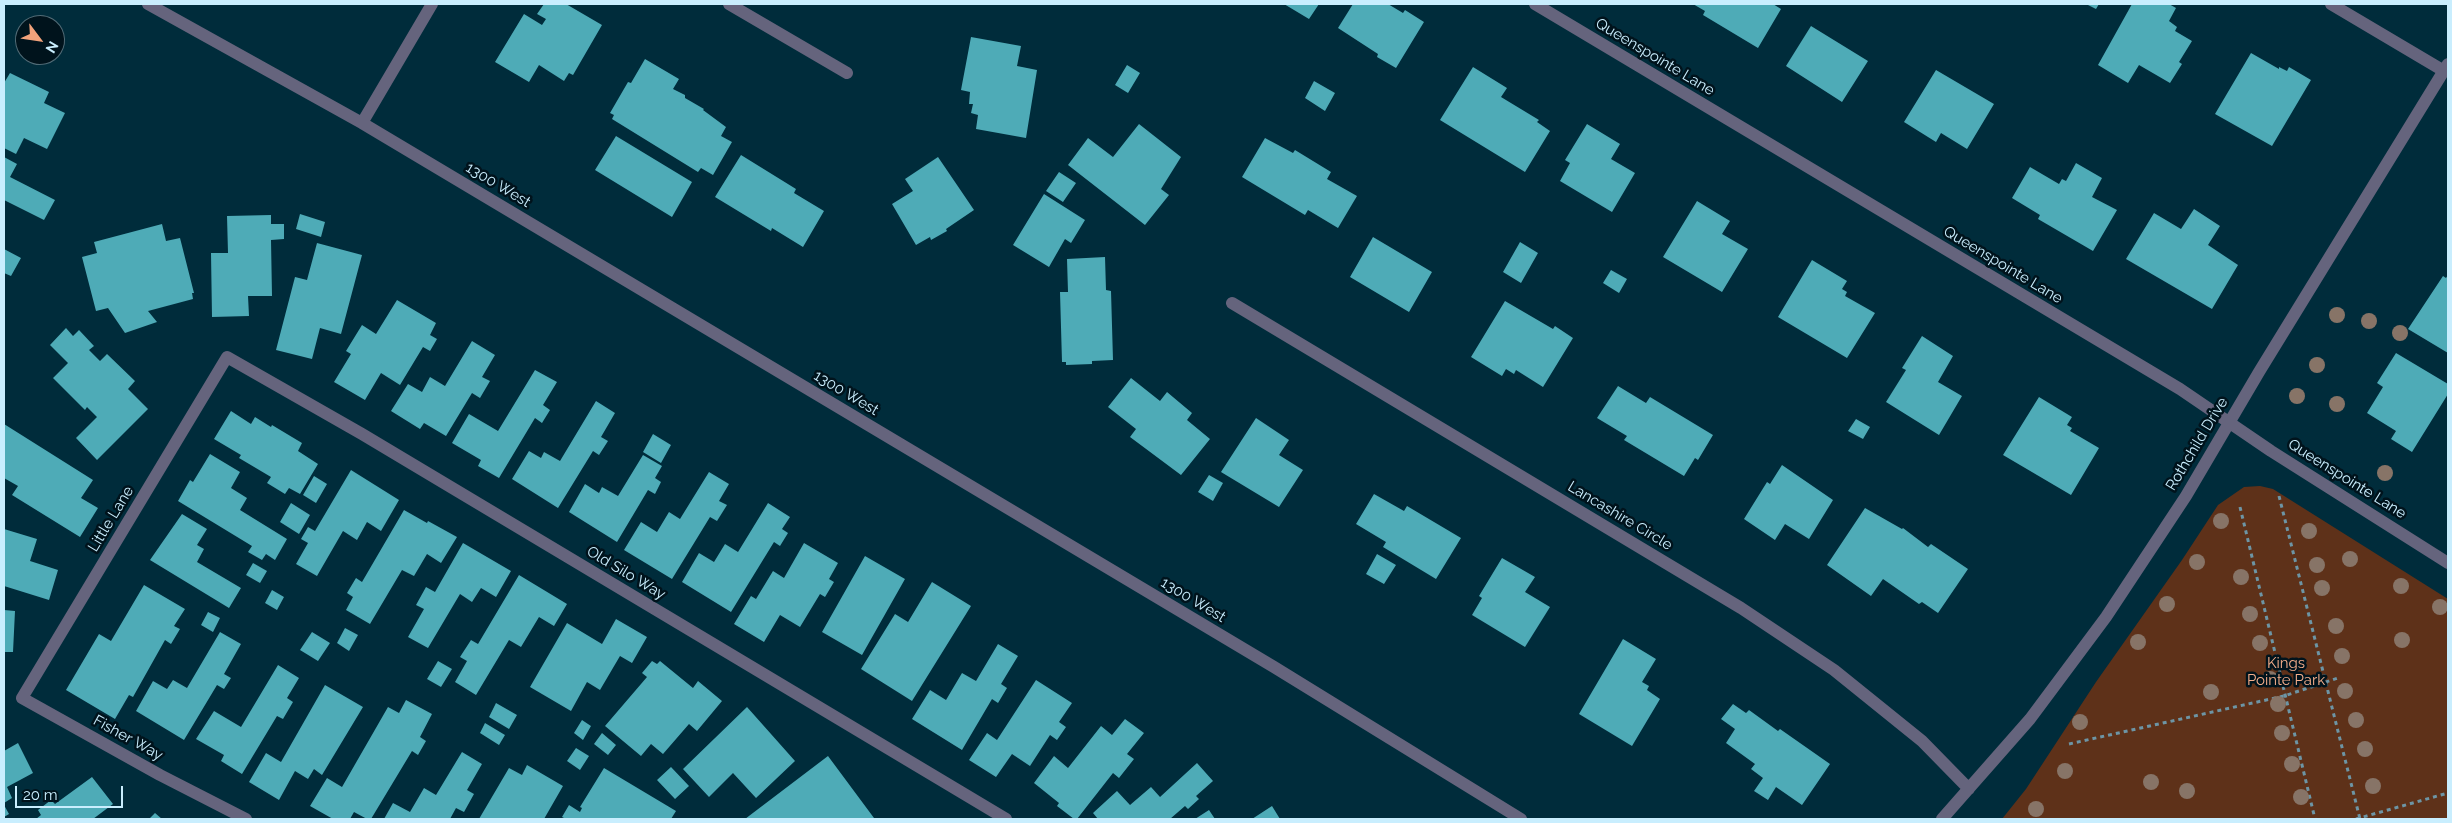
<!DOCTYPE html>
<html>
<head>
<meta charset="utf-8">
<style>
  body { margin:0 }
  #map { position:relative; width:2452px; height:823px; overflow:hidden; background:#002c3b; font-family:Raleway,sans-serif }
  canvas { display:block }
  .frame { position:absolute; inset:0; border:5px solid #c9eefe; pointer-events:none }
  .north { position:absolute; left:15px; top:15px; width:50px; height:50px; box-sizing:border-box; background:#00131c; border:1px solid #506b76; border-radius:50%; rotate:121deg; font-size:14px; font-weight:700; line-height:20px; text-align:center; color:#c9eefe }
  .north::after { content:''; display:block; margin:auto; width:18px; height:22px; background:#f1a27b; clip-path:polygon(50% 0,100% 100%,50% 72%,0 100%) }
  .scale { position:absolute; left:15px; top:786px; width:108px; height:22px; box-sizing:border-box; border:2px solid #c9eefe; border-top:0; padding-left:6px; font-size:15px; line-height:18px; white-space:nowrap; color:#c9eefe; -webkit-text-stroke:4px #00131c; paint-order:stroke }
</style>
</head>
<body>
<div id="map">
<canvas width="2452" height="823"></canvas>
<div class="frame"></div>
<div class="north">N</div>
<div class="scale">20 m</div>
</div>
<script>
const context = document.querySelector('canvas').getContext('2d');
context.lineJoin = 'round';
function fillPath(path, color) { context.fillStyle = color; context.fill(path, 'evenodd'); }
const poly = rows => new Path2D(rows.map(r => 'M' + r).join(''));
function strokePath(path, color, width, dash) { context.strokeStyle = color; context.lineWidth = width; context.lineCap = dash ? 'butt' : 'round'; context.setLineDash(dash || []); context.stroke(path); }
function write(font, color, halo, rows, align = 'center') {
  context.font = font + ' Raleway,sans-serif'; context.lineWidth = 5; context.setLineDash([]); context.textBaseline = 'middle'; context.strokeStyle = halo; context.fillStyle = color; for (const [text, x, y, turn = 0] of rows) {
    context.save(); context.translate(x, y); context.rotate((+turn || 0) * Math.PI / 180); context.textAlign = isNaN(turn) ? turn : align; if (halo) context.strokeText(text, 0, 0); context.fillText(text, 0, 0); context.restore();
  }
}
const green = poly([
  [2260,486,2273,489,2448,599,2448,819,2002,819,2026,789,2096,682,2182,560,2218,505,2244,487]
]);
const building = poly([
  [544,4,566,4,602,25,573,75,569,73,564,81,539,65,529,82,495,62,524,14,542,25,546,19,537,14],
  [1284,4,1319,4,1309,19],
  [1353,4,1388,4,1403,13,1405,10,1424,22,1396,68,1377,57,1378,54,1338,28],
  [1693,4,1773,4,1781,9,1758,48,1703,15,1705,11],
  [2086,4,2099,4,2096,9],
  [2132,4,2169,4,2176,8,2169,21,2177,27,2175,31,2192,41,2179,62,2182,64,2170,83,2139,65,2128,83,2098,65],
  [1811,26,1868,61,1842,102,1786,66],
  [971,37,1021,46,1017,66,1037,70,1026,138,976,129,978,115,971,113,973,104,969,104,970,92,961,90],
  [2251,53,2279,69,2279,67,2287,71,2289,67,2311,80,2272,146,2215,114],
  [645,59,679,79,673,89,685,95,685,98,704,109,703,110,726,127,721,136,732,142,713,175,701,168,698,172,612,119,614,115,610,113,628,82,631,83],
  [1127,65,1140,73,1128,93,1115,85],
  [1473,67,1507,88,1501,97,1539,120,1537,122,1550,131,1525,172,1440,120],
  [1936,70,1994,104,1967,149,1941,133,1936,142,1904,122],
  [10,73,49,92,44,103,65,113,47,149,24,138,16,154,4,148,4,83],
  [1314,81,1335,93,1325,111,1305,98],
  [1139,124,1181,157,1161,189,1169,195,1145,225,1068,165,1088,138,1113,157],
  [1587,124,1620,144,1611,159,1635,173,1612,212,1560,181,1570,163,1565,160],
  [616,136,692,182,672,217,595,170],
  [1265,138,1293,153,1295,150,1331,172,1327,179,1357,196,1338,228,1308,210,1305,215,1242,177],
  [741,155,796,189,794,193,824,211,803,247,772,228,771,231,715,197],
  [4,157,17,164,10,177,55,200,44,220,4,200],
  [938,157,974,210,946,229,947,231,931,240,930,237,916,245,892,204,913,191,905,179],
  [2076,163,2102,178,2092,197,2117,210,2093,251,2038,219,2040,215,2012,198,2030,167,2059,184,2062,179,2066,181],
  [1059,172,1076,183,1063,202,1046,191],
  [1044,194,1085,220,1071,243,1065,239,1049,267,1013,245],
  [1697,201,1730,221,1722,234,1748,249,1722,292,1663,257],
  [2194,209,2220,226,2208,245,2238,265,2212,309,2126,259,2154,213,2181,229],
  [300,214,325,222,321,237,296,229],
  [271,215,271,224,284,224,284,239,271,240,272,296,248,296,249,316,212,317,211,253,228,253,227,216],
  [162,224,166,241,180,238,194,293,192,293,193,299,148,311,157,322,125,333,108,308,96,311,82,257,97,253,94,242],
  [1373,237,1432,272,1409,312,1350,277],
  [1520,242,1538,253,1521,283,1503,272],
  [317,243,362,255,341,334,320,328,312,359,276,350,295,277,307,280],
  [4,249,21,258,11,276,4,273],
  [1105,257,1106,290,1111,291,1113,360,1092,361,1092,364,1066,365,1066,362,1062,362,1060,292,1068,292,1067,259],
  [1812,260,1847,281,1842,289,1847,292,1845,296,1875,313,1847,358,1778,317],
  [1611,270,1627,279,1619,293,1603,283],
  [2448,275,2448,353,2408,329,2443,276,2446,278],
  [397,300,436,323,430,335,437,339,430,351,423,347,400,385,381,373,365,400,334,382,351,354,346,351,362,325,376,334],
  [1505,301,1553,329,1555,326,1573,338,1543,387,1516,370,1514,374,1506,369,1502,376,1471,357],
  [66,328,73,336,79,330,94,346,89,350,100,361,107,354,135,381,128,389,148,409,97,460,76,438,97,417,87,407,85,410,53,378,68,363,50,345],
  [1922,336,1953,356,1938,382,1962,396,1939,435,1886,402,1906,370,1902,368],
  [472,341,495,355,482,377,490,381,480,398,472,393,446,436,424,423,420,429,391,411,408,384,422,392,430,377,445,386],
  [2396,353,2448,384,2448,394,2412,452,2391,439,2396,431,2367,413,2383,387,2377,383],
  [535,370,557,382,543,405,550,410,542,423,535,418,499,478,478,466,481,460,452,443,469,414,498,431],
  [1131,378,1160,401,1167,392,1192,413,1187,420,1210,439,1181,475,1130,437,1136,429,1108,407],
  [1618,386,1646,403,1650,397,1713,435,1698,460,1695,458,1684,476,1624,440,1627,436,1597,418],
  [2039,397,2072,417,2067,425,2072,428,2070,431,2099,448,2071,495,2003,455],
  [596,401,615,413,601,437,608,441,599,455,593,451,558,508,512,479,529,451,541,458,544,452,560,461],
  [231,411,251,424,255,417,271,427,272,425,302,443,298,451,318,464,300,494,289,488,285,494,267,483,271,477,239,458,241,455,214,439],
  [1256,418,1289,440,1279,455,1303,470,1279,507,1221,472],
  [1856,419,1870,427,1863,439,1848,431],
  [4,424,93,480,81,498,98,508,80,537,12,495,18,486,4,478],
  [653,434,671,445,661,463,643,452],
  [210,454,240,472,231,488,247,498,240,510,287,539,275,560,266,554,262,560,248,552,252,546,178,501,190,480,193,482],
  [643,455,662,466,655,478,661,482,655,494,648,490,617,542,569,512,585,484,599,493,602,487,618,496],
  [1782,465,1833,500,1809,539,1785,524,1775,540,1744,519,1767,482,1770,484],
  [351,470,399,500,381,531,367,522,357,540,343,531,317,576,296,564,308,543,301,539,308,527,315,531],
  [709,472,729,484,719,501,727,505,717,521,710,517,672,579,624,550,641,522,657,532,669,512,680,519],
  [1209,475,1223,483,1213,501,1198,492],
  [314,476,327,484,316,503,303,495],
  [1374,494,1404,511,1407,506,1461,538,1436,579,1383,547,1386,542,1356,524],
  [291,503,310,515,299,534,280,522],
  [768,503,790,517,782,529,788,533,780,546,774,542,731,612,682,582,699,553,714,562,725,544,738,552],
  [1865,508,1902,529,1903,528,1928,547,1931,544,1968,569,1938,613,1922,602,1919,604,1883,579,1871,596,1827,565],
  [404,510,427,523,428,521,457,537,441,563,427,554,414,576,402,570,370,624,346,610,353,597,347,593,356,578,362,582],
  [182,514,207,529,197,545,204,549,197,562,241,588,229,608,150,560],
  [4,529,37,539,30,561,58,570,49,600,4,586],
  [463,543,511,571,496,597,481,588,472,602,460,594,428,648,408,637,424,609,416,605,426,587,435,592],
  [804,543,838,563,829,579,834,582,825,597,820,594,800,627,780,615,764,642,734,624,751,596,756,599,773,571,784,578],
  [1377,554,1396,565,1384,584,1366,574],
  [865,556,905,579,862,655,822,632],
  [1502,558,1535,577,1525,592,1550,607,1525,647,1472,615,1482,598,1479,596],
  [253,563,267,571,260,583,246,575],
  [519,575,567,604,554,626,539,617,521,647,509,640,476,695,455,682,467,661,460,657,471,640,478,644],
  [932,582,971,606,912,701,861,669,895,614,908,622],
  [144,585,185,609,174,626,180,629,171,644,165,640,133,697,129,695,115,719,66,690,99,634,111,641],
  [272,590,284,597,277,610,265,603],
  [4,610,15,611,13,652,4,652],
  [208,612,220,618,213,632,201,625],
  [616,619,647,637,632,663,620,656,600,690,587,682,571,711,530,687,567,623,602,644],
  [345,628,358,635,349,651,337,643],
  [220,632,241,644,224,674,231,678,224,689,217,685,184,740,136,711,153,681,167,689,173,680,187,688],
  [312,632,330,643,318,661,300,650],
  [1623,639,1656,659,1642,682,1649,686,1647,690,1660,699,1632,746,1579,714],
  [998,644,1018,656,1001,684,1007,688,998,703,992,699,962,750,912,719,930,690,946,700,962,673,976,681],
  [438,661,452,669,441,687,427,679],
  [652,661,657,664,660,661,693,688,698,681,722,701,697,731,689,724,663,754,651,744,641,756,605,726,647,677,642,673],
  [278,665,299,678,287,698,293,702,283,719,277,716,242,774,221,761,224,755,196,739,214,711,241,727],
  [1036,680,1072,703,1059,722,1066,727,1057,740,1050,735,1030,766,1012,754,996,777,969,760,987,733,997,740],
  [325,685,363,707,322,775,314,769,308,779,295,771,279,800,249,782,266,753,281,762],
  [406,700,432,714,420,737,426,741,418,755,412,751,371,819,367,819,354,812,350,819,333,819,310,806,327,778,342,787,388,707,399,713],
  [496,703,517,715,509,729,489,717],
  [1733,704,1746,713,1749,710,1778,731,1780,729,1830,764,1802,805,1776,787,1768,800,1754,791,1763,778,1751,769,1755,764,1726,743,1735,729,1721,719],
  [747,707,795,761,756,798,733,773,709,797,683,769],
  [1125,719,1144,733,1127,754,1134,759,1119,778,1113,773,1077,819,1074,819,1057,806,1059,803,1034,783,1054,756,1068,768,1101,726,1112,735],
  [582,720,591,726,583,740,574,733],
  [485,723,505,735,499,745,480,733],
  [602,733,616,745,608,755,594,744],
  [18,743,33,773,7,787,12,798,4,803,4,751],
  [576,748,589,756,580,770,567,761],
  [462,752,482,764,467,790,474,794,464,812,456,808,450,819,384,819,393,803,410,812,424,788,436,795],
  [828,756,874,818,745,819],
  [1197,763,1213,781,1196,796,1199,799,1188,809,1185,806,1170,819,1098,819,1093,813,1117,791,1130,805,1151,787,1160,797],
  [527,765,563,786,544,819,479,819,509,768,522,775],
  [671,767,689,786,675,799,657,780],
  [604,768,676,811,671,819,566,819,562,817,569,805,580,812,582,808,580,807],
  [92,777,113,804,93,819,36,819,41,815,38,810,51,800,55,804],
  [4,805,9,814,4,817],
  [1272,806,1280,819,1252,819],
  [1209,810,1215,819,1195,819],
  [155,813,162,819,149,819]
]);
const path = poly([
  [2279,496,2360,819],
  [2240,507,2315,819],
  [2069,744,2284,696,2338,678],
  [2356,819,2448,793]
]);
const minor = poly([
  [148,4,362,123,1274,667,1521,819],
  [729,4,847,73],
  [1535,4,2180,389,2271,451,2448,563],
  [2331,4,2444,71],
  [362,123,432,4],
  [1232,303,1741,608,1834,670,1922,741,1969,789],
  [246,819,160,775,22,698,227,357,362,434,1006,819],
  [1942,819,2030,719,2106,617,2186,496,2259,372,2448,64]
]);
const trees = [
  [2337,315],
  [2369,321],
  [2400,333],
  [2317,365],
  [2297,396],
  [2337,404],
  [2385,473],
  [2221,521],
  [2309,531],
  [2350,559],
  [2197,562],
  [2317,565],
  [2241,577],
  [2401,586],
  [2322,588],
  [2167,604],
  [2440,607],
  [2250,614],
  [2336,626],
  [2402,640],
  [2138,642],
  [2260,643],
  [2342,656],
  [2270,679],
  [2345,691],
  [2211,692],
  [2278,704],
  [2356,720],
  [2080,722],
  [2282,733],
  [2365,749],
  [2292,764],
  [2065,771],
  [2151,782],
  [2373,786],
  [2187,791],
  [2301,797],
  [2036,809]
];
const streetNames = [
  ["Queenspointe Lane",1655,57,31],
  ["1300 West",498,185,31],
  ["Queenspointe Lane",2003,265,31],
  ["1300 West",846,393,31],
  ["Rothchild Drive",2197,444,-59],
  ["Queenspointe Lane",2347,479,32],
  ["Lancashire Circle",1620,516,31],
  ["Little Lane",111,519,-59],
  ["Old Silo Way",626,573,31],
  ["1300 West",1193,600,31],
  ["Fisher Way",128,738,29]
];
const parkNames = [
  ["Kings",2286,663],
  ["Pointe Park",2286,680]
];
fillPath(green, '#5e3119');
fillPath(building, '#4eabb7');
strokePath(path, '#6d95a5', 3, [4, 4]);
strokePath(minor, '#65647d', 12);
context.fillStyle = '#877467';
for (const [x, y] of trees) { context.beginPath(); context.arc(x, y, 8, 0, 2 * Math.PI); context.fill(); }
write('15px', '#c9eefe', '#00131c', streetNames);
write('15px', '#f5ae8b', '#00131c', parkNames);
</script>
</body>
</html>
